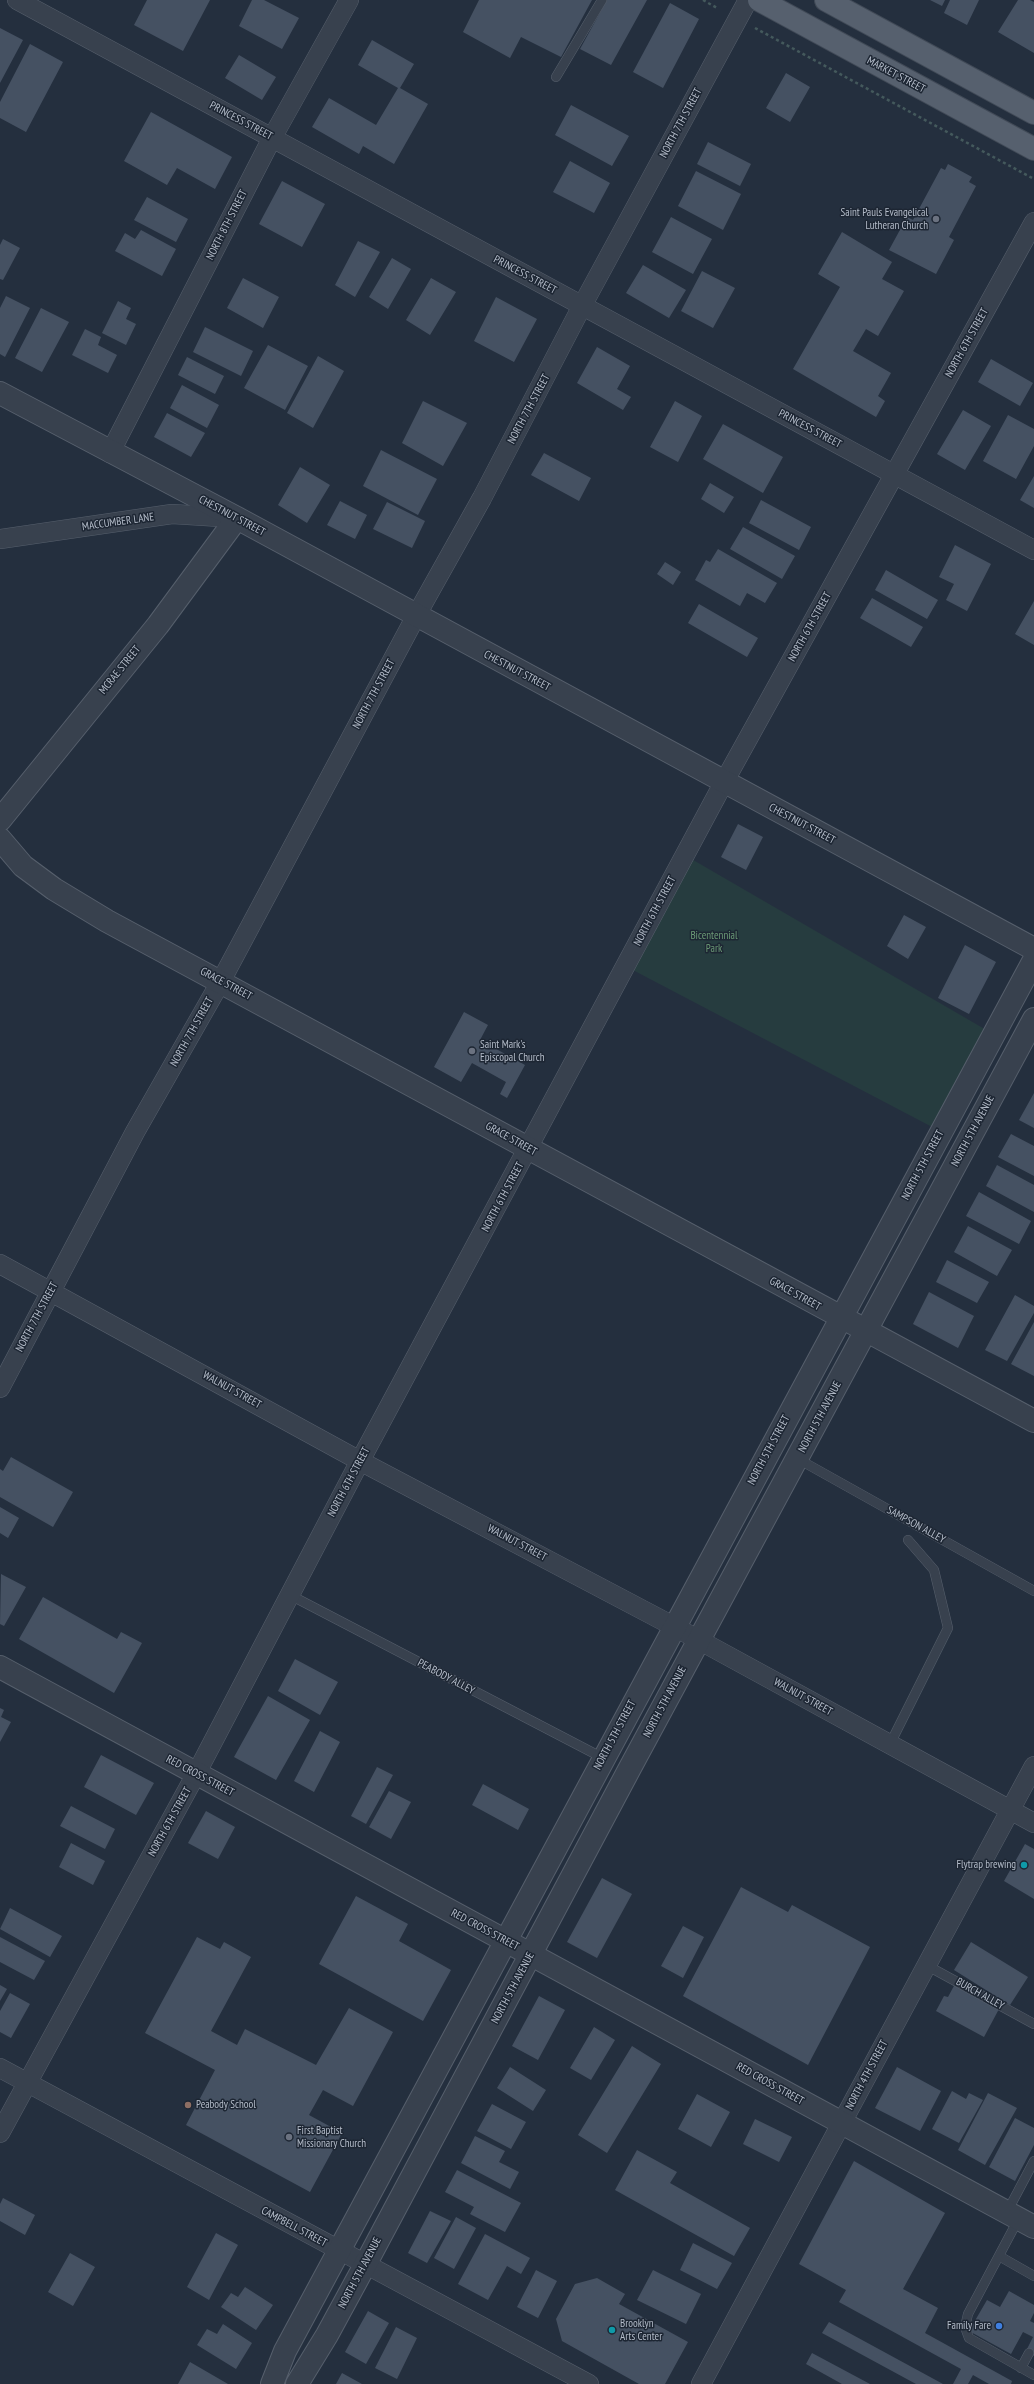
<!DOCTYPE html>
<html>
<head>
<meta charset="utf-8">
<style>
  body { margin:0 }
  canvas { display:block; background:#242f3e }
</style>
</head>
<body>
<canvas width="1034" height="2384"></canvas>
<script>
const context = document.querySelector('canvas').getContext('2d');
context.lineJoin = 'round';
function fillPath(path, color) { context.fillStyle = color; context.fill(path, 'evenodd'); }
const poly = rows => new Path2D(rows.map(r => 'M' + r).join(''));
function strokePath(path, color, width, dash) { context.strokeStyle = color; context.lineWidth = width; context.lineCap = dash ? 'butt' : 'round'; context.setLineDash(dash || []); context.stroke(path); }
function write(font, color, halo, rows, align = 'center') {
  context.font = font + ' "PT Sans Narrow",sans-serif'; context.lineWidth = 3; context.setLineDash([]); context.textBaseline = 'middle'; context.strokeStyle = halo; context.fillStyle = color; for (const [text, x, y, turn = 0] of rows) {
    context.save(); context.translate(x, y); context.rotate((+turn || 0) * Math.PI / 180); context.textAlign = isNaN(turn) ? turn : align; if (halo) context.strokeText(text, 0, 0); context.fillText(text, 0, 0); context.restore();
  }
}
const green = poly([
  [688,857,988,1031,936,1129,629,968]
]);
const building = poly([
  [147,0,210,0,183,51,134,25],
  [252,0,264,0,299,18,282,49,239,26],
  [479,0,592,0,561,57,521,37,510,58,463,32],
  [607,0,647,0,611,65,580,49],
  [930,0,945,0,942,6],
  [950,0,979,0,967,25,944,13],
  [1018,0,1030,0,1034,2,1034,53,998,32],
  [670,3,699,19,663,88,633,72],
  [0,28,23,40,0,83],
  [372,40,414,64,400,88,428,104,394,164,363,146,359,154,312,127,329,98,376,125,398,88,358,65],
  [30,44,63,62,26,132,0,118,0,102],
  [239,55,276,77,262,100,225,78],
  [786,73,810,87,790,122,766,108],
  [571,105,629,136,612,166,555,135],
  [151,112,232,157,215,189,177,168,167,185,124,161],
  [708,142,751,164,740,186,697,164],
  [570,161,610,183,594,213,553,192],
  [948,164,972,177,969,182,976,186,949,237,954,240,936,274,889,250,907,217,913,220,941,168,945,170],
  [696,171,741,194,723,230,678,206],
  [282,181,325,204,302,247,259,224],
  [147,197,188,219,176,242,134,220],
  [671,217,712,239,693,274,652,252],
  [141,230,176,249,162,276,115,251,125,233,135,239],
  [842,232,892,262,882,279,904,291,878,336,866,329,853,351,891,373,878,396,885,401,876,417,793,369,840,287,818,274],
  [3,239,20,248,3,280,0,279,0,245],
  [358,241,380,252,355,297,335,285],
  [392,258,411,269,388,309,369,297],
  [643,265,686,290,669,318,626,293],
  [702,271,735,288,713,328,681,311],
  [243,278,279,297,263,328,227,308],
  [431,278,456,292,430,335,406,320],
  [6,296,30,308,5,357,0,354,0,308],
  [496,297,537,319,514,362,474,341],
  [118,301,131,308,126,319,136,324,126,345,102,333],
  [41,308,69,322,42,372,15,358],
  [205,327,253,351,241,376,193,352],
  [85,329,101,337,98,345,117,355,108,373,72,355],
  [268,345,308,366,285,410,244,388],
  [597,347,630,366,617,389,631,397,623,410,577,383],
  [318,356,344,371,313,428,287,413],
  [187,357,224,376,215,394,178,375],
  [991,359,1033,383,1020,406,978,382],
  [182,385,219,405,207,428,170,408],
  [423,401,467,423,443,466,402,443],
  [675,401,702,416,678,462,650,447],
  [963,410,991,426,965,470,937,454],
  [167,413,205,433,191,457,154,437],
  [1008,415,1034,429,1034,446,1016,479,983,461],
  [723,424,783,457,763,493,703,459],
  [381,450,437,479,418,515,363,486],
  [544,453,591,478,579,501,531,475],
  [300,467,330,485,307,523,278,505],
  [1034,476,1034,508,1020,500],
  [710,483,734,497,724,513,701,499],
  [761,500,811,527,799,550,749,523],
  [340,501,367,515,355,539,327,525],
  [387,502,425,521,412,548,373,529],
  [743,527,795,556,782,579,730,549],
  [955,545,991,564,967,611,946,600,954,584,939,577],
  [718,549,777,583,765,603,747,593,740,606,695,580,706,560,710,562],
  [665,562,681,572,673,585,657,574],
  [886,570,938,600,927,619,875,590],
  [872,598,923,627,911,647,860,618],
  [1034,601,1034,645,1015,634],
  [699,604,758,638,747,657,688,623],
  [738,824,763,837,746,870,721,857],
  [904,915,926,927,908,959,887,946],
  [965,945,996,962,969,1014,938,998],
  [464,1012,488,1025,480,1040,525,1065,507,1098,500,1094,506,1082,472,1063,461,1082,434,1067],
  [1034,1093,1034,1128,1019,1120],
  [1011,1134,1034,1146,1034,1176,998,1157],
  [997,1165,1034,1185,1034,1212,986,1186],
  [979,1192,1031,1221,1019,1244,966,1216],
  [968,1226,1012,1250,997,1276,954,1252],
  [947,1260,989,1282,977,1303,936,1282],
  [929,1292,974,1316,958,1348,913,1324],
  [1015,1295,1034,1306,1034,1313,1007,1361,985,1350],
  [1034,1322,1034,1376,1011,1364],
  [11,1457,73,1492,53,1527,0,1497,0,1469,3,1471],
  [0,1507,19,1518,8,1538,0,1533],
  [1,1574,26,1587,4,1626,0,1624],
  [43,1597,117,1639,121,1632,142,1643,114,1693,19,1639],
  [295,1659,338,1682,320,1715,278,1691],
  [268,1696,310,1720,276,1780,234,1757],
  [0,1708,4,1710,1,1717,11,1722,0,1742],
  [320,1731,340,1742,314,1792,294,1781],
  [101,1755,154,1783,136,1815,84,1787],
  [377,1767,393,1775,366,1824,351,1816],
  [483,1784,529,1809,518,1830,472,1805],
  [389,1791,411,1802,391,1839,369,1827],
  [71,1806,115,1829,105,1849,60,1826],
  [206,1811,235,1827,218,1859,188,1843],
  [71,1843,105,1861,93,1885,59,1867],
  [1025,1844,1034,1849,1034,1899,1004,1881],
  [602,1878,632,1894,597,1958,567,1942],
  [741,1887,788,1912,792,1905,870,1947,808,2065,683,1996],
  [356,1896,408,1924,399,1941,451,1970,423,2021,319,1964],
  [10,1908,62,1936,50,1957,0,1929],
  [683,1926,704,1937,683,1978,661,1966],
  [0,1937,45,1961,34,1980,0,1962],
  [197,1937,220,1949,224,1942,251,1957,211,2031,237,2045,245,2029,316,2065,349,2008,393,2032,353,2106,323,2090,309,2115,342,2133,310,2192,186,2125,215,2070,145,2033],
  [971,1942,1028,1977,1010,2005,954,1970],
  [955,1984,999,2009,984,2037,936,2011,944,1996,948,1997],
  [0,1985,7,1989,0,2001],
  [10,1993,30,2004,11,2038,0,2032,0,2011],
  [539,1996,565,2010,538,2060,512,2046],
  [594,2027,615,2040,591,2080,570,2068],
  [632,2046,661,2064,607,2153,578,2135],
  [510,2067,546,2090,533,2111,497,2088],
  [897,2067,941,2091,920,2131,875,2108],
  [952,2091,966,2099,969,2093,983,2100,959,2143,932,2129],
  [988,2093,1017,2108,985,2165,958,2150],
  [697,2094,730,2112,711,2147,678,2129],
  [492,2104,526,2122,511,2149,477,2131],
  [1015,2118,1034,2128,1034,2145,1015,2181,989,2167],
  [755,2119,792,2137,779,2162,743,2144],
  [475,2136,505,2151,499,2162,519,2172,510,2189,461,2163],
  [637,2150,677,2172,670,2183,750,2228,734,2256,615,2190],
  [854,2161,945,2213,903,2289,938,2308,925,2333,1012,2381,1011,2384,989,2384,973,2375,968,2384,953,2384,961,2369,839,2302,846,2290,799,2264],
  [457,2170,521,2203,505,2232,470,2214,474,2207,445,2192],
  [3,2198,35,2215,25,2235,0,2221,0,2204],
  [430,2211,451,2221,427,2263,408,2253],
  [456,2217,476,2228,454,2269,434,2258],
  [216,2233,238,2245,209,2300,187,2287],
  [485,2234,530,2258,521,2274,507,2266,488,2300,458,2284],
  [693,2243,732,2263,717,2289,680,2270],
  [70,2253,95,2267,73,2306,48,2292],
  [536,2270,557,2281,538,2318,517,2307],
  [653,2270,701,2294,686,2324,637,2300],
  [597,2278,625,2294,619,2304,688,2342,665,2384,639,2384,562,2341,556,2319,575,2284],
  [245,2287,273,2305,256,2330,221,2307,231,2293,238,2297],
  [1009,2291,1034,2305,1034,2313,1030,2321,1034,2323,1034,2356,1026,2351,1033,2337,1023,2332,1011,2354,969,2331,987,2300,1000,2307],
  [368,2311,389,2323,366,2364,345,2352],
  [829,2322,943,2384,916,2384,822,2333],
  [223,2324,252,2343,236,2369,197,2345,207,2329,217,2334],
  [396,2327,417,2338,397,2379,375,2368],
  [812,2353,870,2384,842,2384,806,2364],
  [190,2362,228,2384,178,2384],
  [342,2373,362,2384,336,2384]
]);
const path = poly([
  [703,0,717,8],
  [755,28,1034,179]
]);
const service = poly([
  [556,77,602,0],
  [798,1459,1034,1591],
  [290,1595,603,1758],
  [890,1744,948,1628,934,1570,908,1540],
  [926,1965,1034,2024],
  [1007,2212,1034,2161],
  [1019,2218,968,2314,965,2327,969,2338,1034,2375],
  [999,2256,1034,2276],
  [1021,2368,1029,2353]
]);
const minor = poly([
  [17,0,1034,550],
  [110,453,272,138,349,0],
  [0,539,172,514,236,518],
  [0,1264,360,1461,675,1627,1034,1823],
  [0,1388,135,1132,221,981,416,616,482,498,582,306,748,0],
  [0,2068,589,2384],
  [0,2133,196,1774,360,1461,724,782,1034,222],
  [701,2384,1034,1766]
]);
const tertiary = poly([
  [0,393,237,518,1034,949],
  [0,820,158,625,237,518],
  [0,839,23,866,54,889,107,921,1034,1421],
  [0,1667,1034,2227],
  [272,2384,285,2351,1034,960],
  [297,2384,327,2335,365,2265,631,1766,1034,1019]
]);
const primary = poly([
  [759,0,1034,149],
  [826,0,1034,113]
]);
const markers = [
  [936,219,4,"#6b7280"],
  [472,1051,4,"#6b7280"],
  [1024,1865,4,"#0f9aa8"],
  [188,2105,4,"#8d6e63"],
  [289,2137,4,"#6b7280"],
  [999,2326,4,"#3f7fe0"],
  [612,2330,4,"#0f9aa8"]
];
const streetNames = [
  ["MARKET STREET",896,75,28],
  ["PRINCESS STREET",241,121,28],
  ["NORTH 7TH STREET",681,123,-62],
  ["NORTH 8TH STREET",227,225,-63],
  ["PRINCESS STREET",525,275,28],
  ["NORTH 6TH STREET",967,343,-61],
  ["NORTH 7TH STREET",529,409,-62],
  ["PRINCESS STREET",810,429,28],
  ["CHESTNUT STREET",232,516,28],
  ["MACCUMBER LANE",118,522,-8],
  ["NORTH 6TH STREET",810,627,-61],
  ["MCRAE STREET",120,670,-51],
  ["CHESTNUT STREET",517,671,28],
  ["NORTH 7TH STREET",374,694,-62],
  ["CHESTNUT STREET",802,824,28],
  ["NORTH 6TH STREET",655,911,-62],
  ["GRACE STREET",226,984,28],
  ["NORTH 7TH STREET",192,1032,-61],
  ["NORTH 5TH AVENUE",973,1131,-62],
  ["GRACE STREET",511,1139,29],
  ["NORTH 5TH STREET",923,1165,-62],
  ["NORTH 6TH STREET",503,1197,-62],
  ["GRACE STREET",795,1294,29],
  ["NORTH 7TH STREET",37,1317,-62],
  ["WALNUT STREET",232,1390,29],
  ["NORTH 5TH AVENUE",820,1417,-62],
  ["NORTH 5TH STREET",769,1450,-62],
  ["NORTH 6TH STREET",349,1482,-62],
  ["SAMPSON ALLEY",916,1525,29],
  ["WALNUT STREET",517,1543,28],
  ["PEABODY ALLEY",446,1677,28],
  ["WALNUT STREET",803,1697,29],
  ["NORTH 5TH AVENUE",665,1702,-62],
  ["NORTH 5TH STREET",615,1735,-62],
  ["RED CROSS STREET",200,1776,28],
  ["NORTH 6TH STREET",170,1822,-61],
  ["RED CROSS STREET",485,1930,28],
  ["NORTH 5TH AVENUE",513,1988,-62],
  ["BURCH ALLEY",980,1994,29],
  ["NORTH 4TH STREET",867,2075,-62],
  ["RED CROSS STREET",770,2084,29],
  ["CAMPBELL STREET",294,2227,28],
  ["NORTH 5TH AVENUE",360,2273,-62]
];
const poiNames = [
  ["Saint Pauls Evangelical",928,213,"right"],
  ["Lutheran Church",928,226,"right"],
  ["Saint Mark's",480,1045],
  ["Episcopal Church",480,1058],
  ["Flytrap brewing",1016,1865,"right"],
  ["Peabody School",196,2105],
  ["First Baptist",297,2131],
  ["Missionary Church",297,2144],
  ["Brooklyn",620,2324],
  ["Arts Center",620,2337],
  ["Family Fare",991,2326,"right"]
];
const parkNames = [
  ["Bicentennial",714,936],
  ["Park",714,949]
];
fillPath(green, '#263c3f');
fillPath(building, '#455162');
strokePath(service, '#565f6c', 10);
strokePath(minor, '#565f6c', 20);
strokePath(tertiary, '#565f6c', 24);
strokePath(primary, '#414a57', 24);
strokePath(path, '#44595c', 2.5, [3, 3]);
strokePath(service, '#38414e', 9);
strokePath(minor, '#38414e', 19);
strokePath(tertiary, '#38414e', 22);
strokePath(primary, '#56606e', 22);
for (const [x, y, r, color] of markers) { const dot = new Path2D(); dot.arc(x, y, r, 0, 2 * Math.PI); context.fillStyle = color; context.fill(dot); strokePath(dot, '#1d2633', 1.5); }
write('11px', '#b4bcc9', '#1d2633', streetNames);
write('11px', '#b4bcc9', '#1d2633', poiNames, 'left');
write('11px', '#6b9a76', '#1d2633', parkNames);
</script>
</body>
</html>
